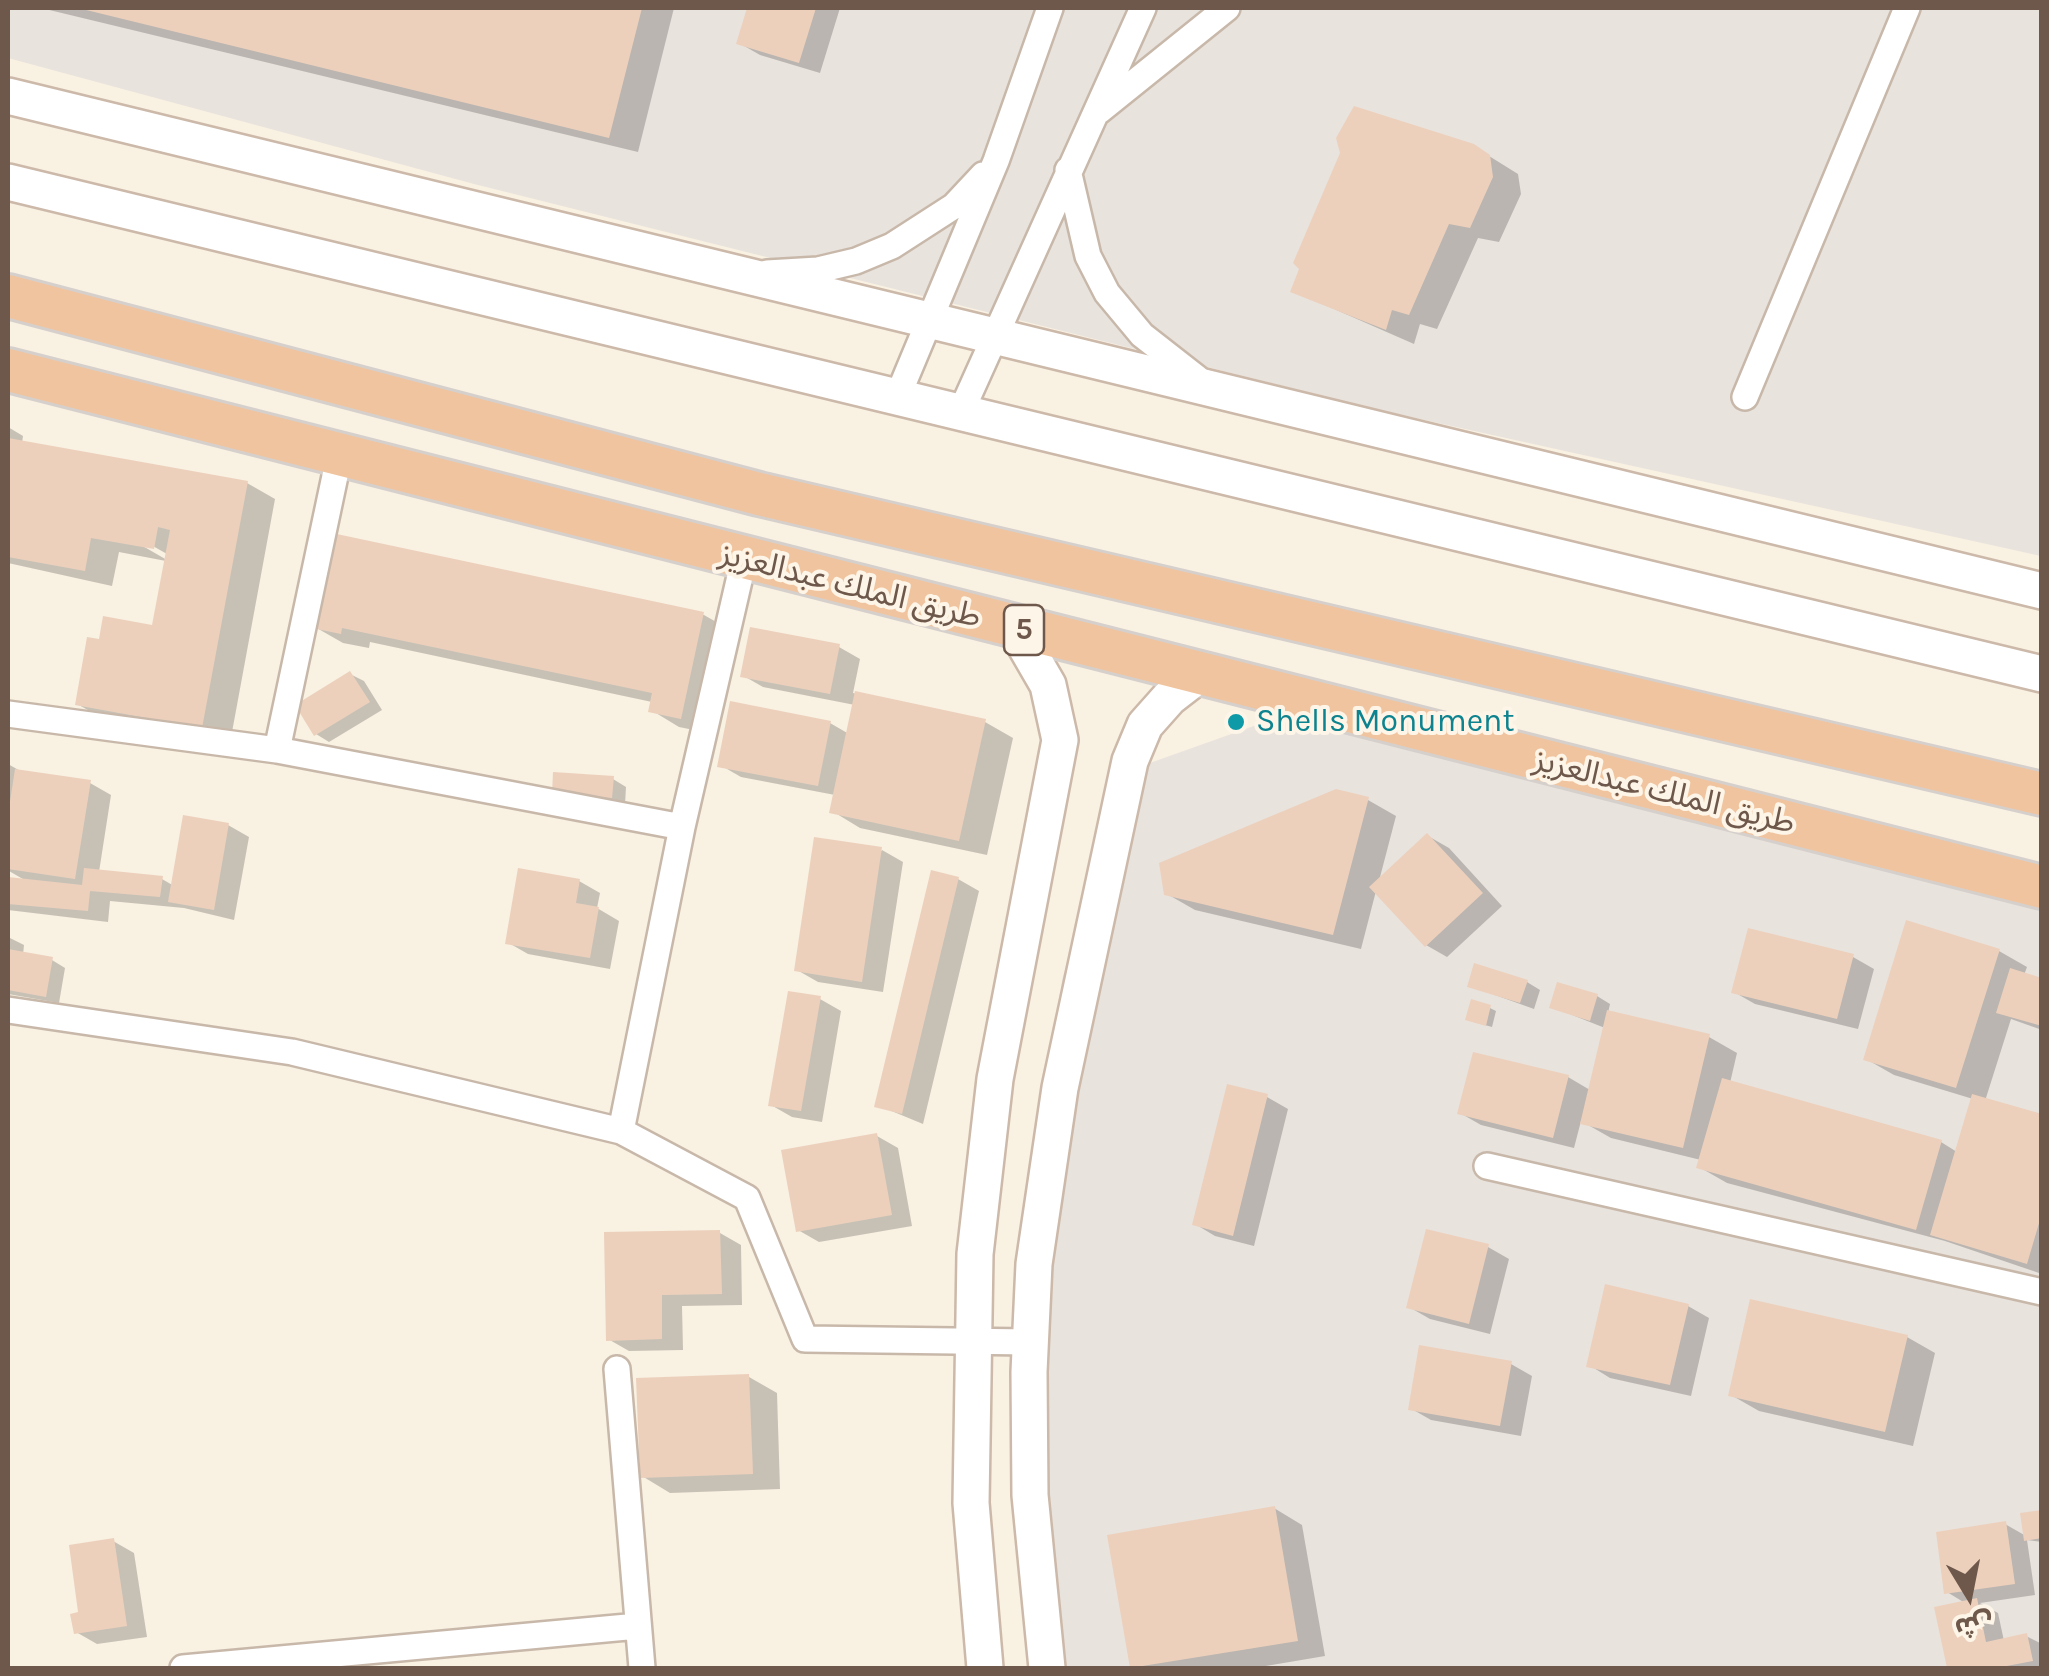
<!DOCTYPE html>
<html>
<head>
<meta charset="utf-8">
<style>
  body { margin:0 }
  #map { position:relative; width:2049px; height:1676px; overflow:hidden; background:#f9f1e2; font-family:Karla,"Noto Sans Arabic",sans-serif }
  canvas { display:block }
  .frame { position:absolute; inset:0; border:10px solid #6e584b; pointer-events:none }
  .north { position:absolute; left:1919px; top:1546px; width:100px; height:100px; -webkit-text-stroke:8px #fdf5e7; paint-order:stroke; rotate:170deg; font-size:28px; font-weight:700; line-height:40px; text-align:center; color:#6e584b }
  .north::after { content:''; display:block; margin:auto; width:35px; height:45px; background:#6e584b; clip-path:polygon(50% 0,100% 100%,50% 72%,0 100%) }
</style>
</head>
<body>
<div id="map">
<canvas width="2049" height="1676"></canvas>
<div class="frame"></div>
<div class="north">ش</div>
</div>
<script>
const context = document.querySelector('canvas').getContext('2d');
context.lineJoin = 'round';
function fillPath(path, color) { context.fillStyle = color; context.fill(path, 'evenodd'); }
const poly = rows => new Path2D(rows.map(r => 'M' + r).join(''));
function strokePath(path, color, width, dash) { context.strokeStyle = color; context.lineWidth = width; context.lineCap = dash ? 'butt' : 'round'; context.setLineDash(dash || []); context.stroke(path); }
function write(font, color, halo, rows, align = 'center') {
  context.font = font + ' Karla,"Noto Sans Arabic",sans-serif'; context.lineWidth = 8; context.setLineDash([]); context.textBaseline = 'middle'; context.strokeStyle = halo; context.fillStyle = color; for (const [text, x, y, turn = 0] of rows) {
    context.save(); context.translate(x, y); context.rotate((+turn || 0) * Math.PI / 180); context.textAlign = isNaN(turn) ? turn : align; if (halo) context.strokeText(text, 0, 0); context.fillText(text, 0, 0); context.restore();
  }
}
const industrial = poly([
  [8,8,2041,8,2041,556,1379,410,474,184,8,58],
  [1310,706,2041,872,2041,1668,1054,1668,1026,1308,1062,980,1119,774]
]);
const shadow = poly([
  [41,8,674,8,638,152],
  [750,8,840,8,820,73,760,55,739,43],
  [1473,146,1518,174,1521,194,1499,242,1478,238,1437,329,1420,324,1414,344,1293,291],
  [8,427,23,436,22,443,247,483,275,499,230,743,106,720,77,704,101,642,154,628,166,561,119,552,112,586,8,563],
  [144,541,167,554,167,560,141,545],
  [334,536,704,615,732,631,709,733,679,727,651,710,652,702,370,642,369,648,343,643,315,627],
  [839,647,860,659,853,693,985,722,1013,738,987,855,860,828,832,811,835,795,741,777,720,765,830,723,849,734,855,705,763,687,742,675],
  [350,674,364,681,382,710,329,742,316,734],
  [8,764,22,772,90,783,111,795,99,872,162,879,174,886,228,825,249,837,234,920,184,908,110,901,108,922,8,910,8,880,28,882,9,871,8,876],
  [613,779,626,787,625,805,568,801],
  [1368,800,1396,816,1379,881,1428,836,1449,848,1502,906,1447,957,1426,945,1376,891,1361,949,1195,910,1167,894],
  [882,850,903,862,883,992,818,982,797,970],
  [958,879,979,891,923,1124,877,1105],
  [579,881,600,893,597,908,619,921,610,969,528,954,507,942],
  [8,937,24,945,23,955,52,960,65,968,59,1003,8,994],
  [1999,951,2027,967,2024,975,2042,980,2042,1030,2011,1019,1985,1101,2042,1117,2042,1274,1945,1241,1727,1183,1699,1167,1701,1160,1611,1138,1581,1121,1574,1148,1481,1125,1460,1113,1568,1077,1590,1090,1605,1028,1552,1007,1597,996,1610,1004,1608,1013,1709,1037,1737,1053,1730,1083,1941,1142,1957,1152,1973,1099,1894,1075,1866,1059],
  [1853,957,1874,969,1858,1029,1755,1004,1734,992],
  [1527,982,1540,990,1534,1009,1470,986],
  [820,999,841,1011,822,1122,792,1117,771,1105],
  [1490,1008,1496,1011,1492,1027,1474,1022],
  [1267,1097,1288,1109,1254,1246,1215,1236,1195,1224],
  [877,1136,898,1148,912,1226,819,1242,798,1230],
  [720,1233,741,1245,742,1305,682,1306,683,1350,629,1351,608,1339],
  [1488,1247,1509,1259,1490,1334,1430,1319,1409,1307],
  [1688,1306,1709,1318,1691,1396,1610,1378,1589,1365],
  [1907,1337,1935,1353,1913,1446,1759,1411,1731,1395],
  [1511,1364,1532,1376,1521,1436,1431,1420,1410,1408],
  [749,1377,777,1393,780,1489,670,1493,642,1476],
  [1274,1508,1302,1525,1325,1656,1254,1668,1133,1668,1110,1537],
  [2042,1512,2042,1542,2027,1540,2035,1595,1980,1603,1998,1613,2004,1641,2026,1636,2042,1644,2042,1668,1950,1668,1937,1609,1965,1603,1947,1592,2005,1524,2026,1536],
  [113,1541,134,1553,147,1637,97,1644,76,1632]
]);
const building = poly([
  [78,8,642,8,609,138],
  [747,8,816,8,799,63,736,44],
  [1354,106,1474,144,1490,155,1493,177,1470,228,1449,224,1409,315,1392,310,1386,330,1290,292,1299,269,1293,263,1340,153,1336,138],
  [8,438,248,481,202,728,75,705,87,637,99,639,103,616,152,625,170,530,158,527,154,549,91,538,85,571,8,557],
  [332,533,704,612,681,719,648,712,652,693,342,628,341,634,312,628],
  [750,627,840,644,830,694,740,677],
  [350,671,370,702,314,736,295,705],
  [855,691,986,719,959,841,829,813],
  [730,701,831,721,818,786,717,767],
  [15,769,91,780,75,879,8,869,8,815],
  [553,772,614,776,612,798,552,794],
  [1336,789,1369,797,1333,935,1164,895,1159,863],
  [183,815,229,823,214,910,168,902],
  [1427,833,1483,893,1425,947,1369,887],
  [814,837,882,847,862,982,794,971],
  [84,868,163,876,160,897,90,891,88,911,8,904,8,877,82,885],
  [518,868,580,879,576,903,599,907,590,958,505,944],
  [931,870,959,877,902,1114,874,1107],
  [1906,920,2000,949,1956,1088,1863,1060],
  [1748,928,1854,954,1837,1019,1731,993],
  [8,949,53,957,46,997,8,990],
  [1474,963,1528,980,1520,1003,1467,987],
  [2010,968,2042,978,2042,1026,1996,1013],
  [1557,982,1598,994,1590,1021,1549,1008],
  [788,991,821,996,801,1111,768,1106],
  [1471,999,1491,1005,1486,1026,1465,1020],
  [1607,1010,1710,1034,1683,1148,1580,1124],
  [1473,1052,1569,1075,1553,1138,1457,1114],
  [1722,1078,1942,1140,1916,1230,1696,1168],
  [1227,1084,1268,1094,1233,1236,1192,1225],
  [1972,1094,2042,1114,2042,1213,2027,1264,1930,1235],
  [877,1133,892,1215,796,1232,781,1150],
  [1426,1229,1489,1244,1469,1324,1406,1308],
  [720,1230,722,1294,662,1295,662,1339,606,1341,604,1232],
  [1605,1284,1689,1304,1670,1385,1586,1367],
  [1750,1299,1908,1335,1885,1432,1728,1396],
  [1419,1345,1512,1361,1500,1426,1408,1410],
  [749,1374,753,1474,640,1478,636,1378],
  [1275,1506,1298,1641,1130,1668,1107,1535],
  [2042,1510,2042,1538,2024,1541,2020,1513],
  [2006,1521,2015,1584,1944,1594,1936,1532],
  [114,1538,127,1626,74,1634,70,1614,78,1612,69,1545],
  [1977,1598,1986,1642,2027,1633,2033,1661,1996,1668,1947,1668,1934,1607]
]);
const minor = poly([
  [1099,111,1227,8],
  [1068,170,1088,256,1107,293,1142,335,1197,378],
  [767,273,818,270,856,261,892,246,954,206,983,175],
  [1745,397,1907,8],
  [897,398,996,161,1050,8],
  [960,414,1143,8],
  [744,559,682,827,621,1131,747,1198,805,1339,1030,1342],
  [8,714,277,750,682,827],
  [277,750,339,457],
  [8,1010,292,1052,621,1131],
  [1487,1166,2042,1292],
  [617,1369,642,1668],
  [183,1668,638,1626]
]);
const secondary = poly([
  [8,96,2042,591],
  [8,182,2042,674],
  [985,1668,971,1503,975,1254,995,1079,1060,740,1048,685,1015,628],
  [1047,1668,1030,1495,1029,1372,1034,1264,1060,1088,1130,761,1145,725,1169,698,1200,674]
]);
const trunk = poly([
  [8,296,759,494,2042,794],
  [8,370,2042,887]
]);
const markers = [
  [1236,722,10,"#0f9aa8"]
];
const shields = [
  [1024,630,40]
];
const shieldNames = [
  ["5",1024,630]
];
const streetNames = [
  ["طريق الملك عبدالعزيز",850,586,14],
  ["طريق الملك عبدالعزيز",1664,792,14]
];
const cultureNames = [
  ["Shells Monument",1256,722]
];
fillPath(industrial, '#e9e3dd');
fillPath(shadow, '#0003');
fillPath(building, '#ecd0bc');
strokePath(minor, '#c8b8aa', 30);
strokePath(secondary, '#ccb9a9', 40);
strokePath(trunk, '#d6d0cd', 48);
strokePath(minor, '#fff', 25);
strokePath(secondary, '#fff', 35);
strokePath(trunk, '#f0c49f', 42);
for (const [x, y, r, color] of markers) { const dot = new Path2D(); dot.arc(x, y, r, 0, 2 * Math.PI); context.fillStyle = color; context.fill(dot); strokePath(dot, '#fdf5e7', 4); }
for (const [x, y, w] of shields) { const box = new Path2D(); box.roundRect(x - w / 2, y - 25, w, 50, 8); context.fillStyle = '#fdf5e7'; context.fill(box); strokePath(box, '#6e584b', 2.5); }
write('bold 30px', '#6e584b', null, shieldNames);
write('32px', '#6e584b', '#fdf5e7', streetNames);
write('32px', '#0d838f', '#fdf5e7', cultureNames, 'left');
</script>
</body>
</html>
